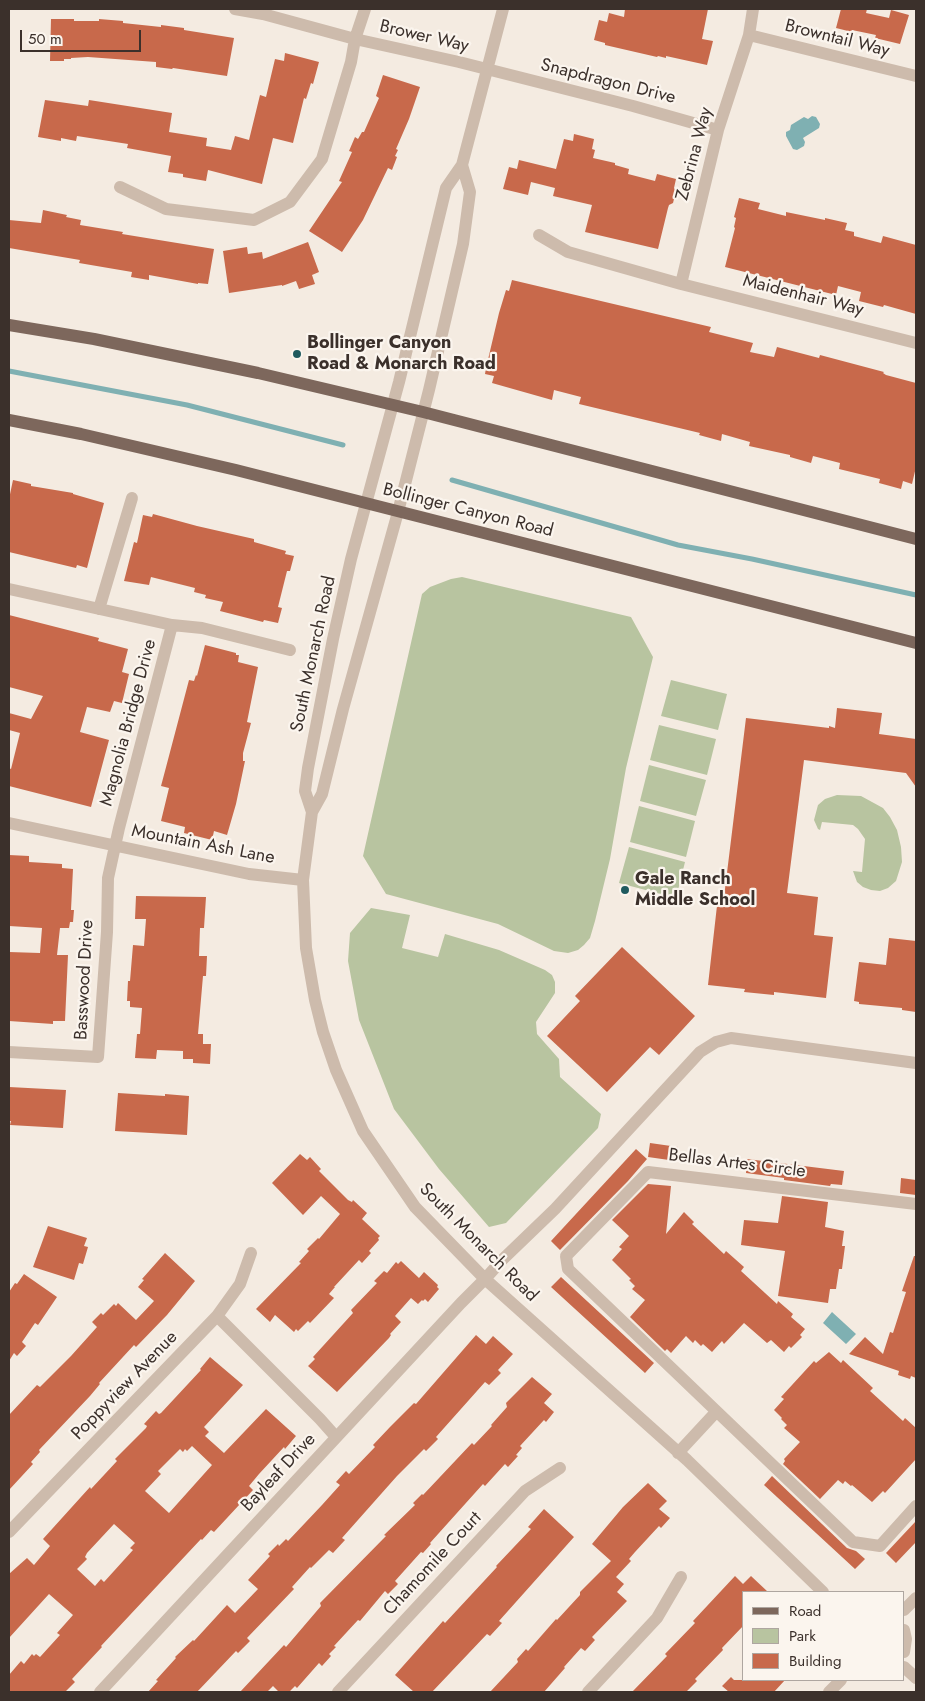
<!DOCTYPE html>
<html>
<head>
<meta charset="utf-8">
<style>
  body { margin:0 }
  #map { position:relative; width:925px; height:1701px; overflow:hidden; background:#f4ebe1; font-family:Jost,sans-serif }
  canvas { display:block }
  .frame { position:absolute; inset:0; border:10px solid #3b302b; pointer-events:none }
  .legend { position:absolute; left:742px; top:1591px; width:162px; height:90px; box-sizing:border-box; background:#fbf5ee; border:1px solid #aea6a0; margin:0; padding:6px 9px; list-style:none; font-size:15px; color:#3b302b }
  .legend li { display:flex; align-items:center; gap:10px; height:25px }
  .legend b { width:25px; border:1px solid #aea6a0 }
  .scale { position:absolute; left:20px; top:30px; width:121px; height:22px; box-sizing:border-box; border:2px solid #3b302b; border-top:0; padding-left:6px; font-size:15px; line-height:18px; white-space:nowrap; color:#3b302b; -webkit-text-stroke:4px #fbf5ee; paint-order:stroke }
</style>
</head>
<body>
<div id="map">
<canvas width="925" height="1701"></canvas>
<div class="frame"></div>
<ul class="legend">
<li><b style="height:6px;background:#7d675c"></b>Road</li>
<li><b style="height:14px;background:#b8c4a0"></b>Park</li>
<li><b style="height:14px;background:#c8694b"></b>Building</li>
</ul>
<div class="scale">50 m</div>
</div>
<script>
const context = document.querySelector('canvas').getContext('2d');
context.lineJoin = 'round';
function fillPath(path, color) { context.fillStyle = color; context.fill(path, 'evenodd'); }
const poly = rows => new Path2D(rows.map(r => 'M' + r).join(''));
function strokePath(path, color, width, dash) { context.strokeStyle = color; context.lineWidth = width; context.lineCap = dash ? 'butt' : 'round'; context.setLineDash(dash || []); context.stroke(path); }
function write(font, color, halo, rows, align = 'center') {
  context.font = font + ' Jost,sans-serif'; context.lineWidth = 4.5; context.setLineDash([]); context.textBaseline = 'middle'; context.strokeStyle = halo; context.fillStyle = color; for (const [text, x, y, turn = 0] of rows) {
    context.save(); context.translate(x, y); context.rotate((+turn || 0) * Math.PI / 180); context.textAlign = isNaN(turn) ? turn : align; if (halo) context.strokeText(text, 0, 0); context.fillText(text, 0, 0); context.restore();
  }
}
const green = poly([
  [462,577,631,617,653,657,626,768,610,859,595,921,590,938,584,945,578,950,568,953,554,951,498,924,386,894,363,856,422,594,430,587,451,579],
  [671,680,727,694,718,730,661,716],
  [659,725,716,739,707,775,650,760],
  [649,765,706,780,696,816,640,801],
  [837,795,861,796,883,808,890,817,897,830,901,847,902,862,896,881,888,888,880,891,871,890,863,887,857,882,853,871,862,872,865,839,858,829,853,825,822,822,820,830,818,829,814,820,818,805,825,799],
  [639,806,695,821,686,857,630,842],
  [629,847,685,862,676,898,619,883],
  [371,908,410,915,402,948,438,957,445,934,499,950,545,970,552,975,555,982,555,993,536,1022,537,1034,559,1059,560,1077,601,1114,598,1128,506,1223,489,1227,439,1169,394,1109,359,1020,348,961,350,933]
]);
const water = poly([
  [812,116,816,117,820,124,819,128,803,138,805,142,804,146,797,150,793,149,786,136,786,132,790,130,791,125,804,117,808,119],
  [832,1312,856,1334,846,1344,823,1323]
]);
const stream = poly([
  [9,371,187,405,343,445],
  [452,480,678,545,752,559,916,595]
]);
const building = poly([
  [625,9,708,9,702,39,713,41,707,65,666,56,666,58,658,56,657,57,605,45,605,43,594,40,599,20,607,22,609,13,624,17],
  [841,9,867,9,866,13,889,18,891,10,909,15,900,44,875,38,876,35,852,30,852,32,836,28],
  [51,19,74,19,74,21,99,21,99,19,123,21,123,23,161,27,161,25,184,28,184,30,234,38,227,76,173,68,172,69,156,67,156,62,88,57,71,58,71,59,64,59,64,61,50,61],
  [285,53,319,62,313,84,311,83,306,99,304,98,293,143,273,138,262,184,208,170,206,181,183,177,183,174,168,172,171,156,127,148,128,144,77,136,76,141,61,138,61,141,38,137,45,100,88,106,89,100,172,113,169,132,207,138,206,146,231,150,235,136,249,140,260,95,266,97,275,59,284,61],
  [383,75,420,87,409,119,396,149,398,150,395,156,397,157,392,170,388,168,363,220,342,252,309,231,342,182,339,181,352,152,349,151,355,137,358,139,362,132,364,132,379,98,376,96],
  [574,134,594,139,592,149,595,150,593,158,615,163,615,165,629,169,628,174,655,181,657,174,676,179,674,188,676,191,673,203,669,205,668,208,658,249,585,232,592,205,553,196,555,188,531,182,528,195,503,189,509,167,517,169,519,160,556,169,564,139,573,141],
  [739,198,760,203,758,209,786,216,786,212,825,220,825,218,847,223,845,230,854,232,854,236,881,243,883,236,916,245,916,314,884,305,883,307,859,301,861,292,838,286,836,295,725,267,735,228,734,227,736,218,734,217],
  [43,210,67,215,66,217,81,220,80,225,123,232,122,234,214,249,208,284,198,283,198,284,149,275,149,280,131,277,132,272,79,263,80,260,9,248,9,220,41,223],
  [308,242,319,272,312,275,315,284,299,289,296,281,282,286,282,285,229,293,223,251,247,247,248,254,262,252,263,259],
  [512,280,711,327,709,332,753,343,750,352,774,357,777,347,819,358,820,355,884,372,883,373,886,375,916,383,916,467,912,484,903,481,901,489,879,483,880,479,839,469,840,463,813,456,811,463,790,457,790,455,749,446,750,442,722,434,721,441,699,435,700,433,579,404,581,397,554,390,552,400,492,383,494,376,485,374,486,368,499,313,506,290,509,291],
  [13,480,31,484,31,486,73,493,73,494,104,503,87,568,77,565,76,568,9,552,9,499],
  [153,514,197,526,254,539,254,542,286,551,285,554,294,556,290,571,287,571,278,607,282,608,278,623,264,620,263,622,220,611,223,602,205,598,206,595,194,592,195,588,151,577,149,585,124,581,134,542,137,543,143,515,152,517],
  [9,615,99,638,98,641,128,649,122,672,129,674,122,703,114,701,110,712,87,707,80,732,109,740,91,807,9,786,9,768,11,769,20,733,9,730,9,713,31,719,43,696,9,687],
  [205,645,236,653,236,655,239,655,238,662,258,667,247,722,251,723,243,753,243,761,245,761,236,804,227,835,214,831,212,840,184,833,185,827,161,821,169,788,161,786,165,771,189,680,194,681,196,675,197,676],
  [837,708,882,713,879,734,916,739,916,787,906,773,804,760,787,893,818,897,814,935,833,937,826,998,774,992,774,995,744,992,745,989,708,985,719,888,725,889,746,718,829,728,829,726,835,728],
  [9,855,29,856,29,862,62,864,62,868,73,869,71,910,74,910,73,922,70,922,69,928,60,928,57,955,68,955,65,1021,53,1021,53,1024,9,1021,9,952,40,953,42,928,9,926],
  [136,896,206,897,204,928,200,928,199,956,207,956,206,976,203,976,198,1034,203,1034,203,1044,211,1044,210,1064,193,1063,193,1059,183,1059,183,1051,157,1050,156,1059,135,1058,137,1034,140,1034,142,1008,130,1007,130,1001,127,1001,128,981,130,981,133,945,144,946,146,919,135,919],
  [889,938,916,941,916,1012,902,1010,902,1008,859,1004,859,1002,854,1001,859,962,886,965],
  [622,947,695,1016,659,1055,650,1047,607,1092,547,1036,580,1001,575,996],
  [9,1087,66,1090,63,1128,10,1125,11,1121,9,1121],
  [118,1093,165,1096,165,1094,189,1096,187,1135,115,1131],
  [650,1143,678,1147,676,1161,648,1157],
  [636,1149,647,1159,628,1181,560,1250,551,1241],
  [300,1154,307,1160,310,1157,321,1169,319,1171,348,1200,352,1202,353,1200,367,1213,362,1219,380,1236,378,1238,379,1240,369,1251,371,1253,362,1263,359,1260,334,1287,335,1287,329,1294,334,1298,310,1323,308,1321,298,1331,296,1329,294,1332,275,1315,270,1322,256,1309,301,1263,299,1262,309,1251,307,1249,318,1238,319,1239,340,1214,321,1196,303,1215,272,1183],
  [747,1159,844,1171,842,1185,831,1184,830,1186,784,1180,784,1178,746,1173],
  [901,1178,916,1180,916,1195,900,1193],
  [648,1184,671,1186,666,1234,684,1212,694,1222,692,1224,724,1254,726,1251,744,1267,741,1271,777,1304,778,1301,793,1314,791,1317,805,1329,800,1335,802,1337,791,1348,789,1346,784,1352,771,1340,767,1343,744,1323,724,1344,722,1341,712,1352,703,1344,701,1346,695,1340,693,1343,686,1336,671,1353,667,1349,665,1351,630,1317,645,1300,632,1289,635,1286,629,1280,631,1279,612,1260,622,1249,619,1247,629,1236,612,1220],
  [782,1196,828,1202,825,1227,844,1231,842,1246,845,1246,842,1269,839,1269,836,1289,830,1289,828,1303,778,1296,785,1251,741,1245,744,1220,778,1223],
  [48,1226,87,1238,84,1246,88,1247,83,1264,79,1263,74,1280,33,1267],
  [165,1253,195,1281,167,1315,136,1347,134,1345,99,1383,100,1384,90,1396,39,1450,40,1452,31,1462,33,1464,9,1490,9,1415,37,1385,40,1387,71,1356,97,1327,92,1322,101,1313,103,1315,114,1304,116,1306,118,1303,136,1320,154,1301,138,1287,144,1280,142,1279],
  [914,1256,916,1256,916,1378,911,1376,910,1379,898,1375,899,1371,849,1354,865,1337,883,1354,890,1332,893,1333,906,1292,902,1291],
  [401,1261,419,1278,424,1272,438,1285,437,1287,439,1289,428,1302,425,1299,423,1301,422,1300,418,1304,411,1298,395,1316,401,1322,390,1334,391,1335,389,1338,337,1392,308,1366,315,1359,313,1357,353,1313,351,1310,377,1283,374,1281,384,1271,387,1273,396,1262,398,1264],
  [24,1274,57,1297,38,1325,35,1323,22,1342,26,1346,17,1356,14,1353,9,1361,9,1292,15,1283,17,1284],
  [561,1277,654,1363,645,1373,551,1287],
  [476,1335,486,1344,493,1336,513,1354,498,1370,501,1373,489,1385,485,1382,436,1437,438,1439,426,1451,424,1449,397,1476,342,1538,345,1540,333,1553,329,1550,311,1568,310,1567,292,1587,294,1589,247,1638,250,1641,238,1653,236,1651,197,1692,148,1692,158,1681,156,1680,176,1658,175,1657,193,1640,194,1641,227,1605,235,1613,258,1589,248,1580,270,1556,268,1554,278,1544,279,1546,286,1539,288,1541,322,1505,340,1485,336,1482,346,1471,349,1474,375,1447,373,1445,390,1427,414,1403,416,1404],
  [829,1352,841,1363,843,1360,873,1388,870,1391,903,1421,905,1418,916,1428,916,1459,885,1493,883,1491,872,1502,852,1485,851,1486,845,1481,843,1484,838,1480,820,1499,783,1464,785,1461,784,1459,800,1442,784,1428,787,1425,781,1419,782,1418,774,1410,784,1399,781,1397,814,1361,816,1363],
  [210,1357,243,1385,204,1427,209,1432,205,1436,224,1453,266,1409,296,1436,285,1449,284,1447,259,1474,249,1486,253,1490,214,1532,211,1530,202,1540,201,1539,101,1646,102,1647,72,1679,75,1682,65,1692,9,1692,9,1675,21,1661,24,1664,32,1654,34,1656,36,1654,40,1657,60,1635,57,1633,73,1615,49,1594,9,1638,9,1574,27,1558,34,1565,50,1546,43,1539,90,1487,91,1489,117,1461,115,1459,146,1428,147,1426,144,1424,156,1411,159,1414,161,1413,201,1370,200,1369],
  [192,1446,212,1465,169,1513,145,1491,161,1474,158,1471,180,1449,183,1452,185,1449,187,1451],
  [114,1524,135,1543,130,1548,133,1550,104,1582,101,1579,95,1586,77,1569,87,1559,85,1557,87,1553],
  [532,1377,552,1394,544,1403,554,1412,546,1422,544,1420,520,1446,522,1448,516,1455,518,1456,508,1467,505,1464,485,1486,483,1484,430,1543,431,1544,423,1553,421,1552,395,1581,398,1584,388,1594,385,1591,360,1621,358,1620,334,1646,336,1647,329,1654,331,1656,322,1666,319,1663,297,1688,295,1686,289,1692,279,1692,273,1686,267,1692,240,1692,284,1645,286,1647,321,1606,320,1603,386,1536,384,1535,415,1505,413,1503,422,1494,423,1495,472,1443,474,1445,492,1426,491,1425,507,1407,506,1403],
  [772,1476,847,1548,856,1551,865,1559,855,1569,764,1485],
  [648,1483,667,1501,659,1509,670,1518,661,1528,659,1526,635,1552,629,1559,631,1561,616,1577,624,1584,617,1592,627,1601,592,1637,595,1640,585,1651,581,1648,564,1667,565,1668,544,1692,490,1692,518,1662,517,1659,526,1649,528,1651,556,1619,557,1620,580,1595,580,1592,611,1561,592,1544,623,1507],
  [544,1509,574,1537,499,1621,502,1623,490,1636,487,1634,432,1692,414,1692,395,1675,443,1621,445,1623,497,1567,496,1566,531,1529,528,1527],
  [916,1521,916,1542,896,1563,886,1553],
  [735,1576,743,1584,751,1576,768,1592,744,1592,744,1625,722,1648,723,1650,695,1679,697,1681,686,1692,632,1692,667,1656,665,1654,695,1623,693,1621],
  [731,1677,734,1680,785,1680,774,1692,729,1692,722,1686]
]);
const minor = poly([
  [235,9,263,14,355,39,459,62,633,106,718,130],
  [749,35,916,76],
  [462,165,470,192,463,244,429,390,398,512,343,709,322,794,312,812,303,880,306,948,315,1000,323,1032,336,1070,363,1131,415,1207,485,1279,687,1460,823,1592],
  [120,187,166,209,254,220,290,202,322,159,351,62,355,39,365,9],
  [539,235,568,252,681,284,916,343],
  [681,284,718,130,749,35,753,9],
  [9,589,172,625,202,628,290,650],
  [99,609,132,498],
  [312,812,305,791,308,768,333,639,351,559,399,382,446,188,462,165,503,9],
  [9,823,249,874,303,880],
  [9,1052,98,1057,107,932,108,878,119,828,172,625],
  [916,1204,648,1172,566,1256,568,1269,853,1542,880,1546,916,1506],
  [217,1316,320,1419,336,1437],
  [678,1453,716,1412],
  [9,1532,217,1316,240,1284,251,1253],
  [904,1610,916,1598],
  [904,1630,906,1639,904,1652],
  [904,1667,916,1678],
  [100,1692,461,1303,485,1279,502,1260,555,1209,700,1052,716,1042,731,1038,916,1063],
  [338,1692,525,1491,560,1468],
  [588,1692,657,1618,681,1577],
  [829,1692,841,1680]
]);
const major = poly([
  [9,325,94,339,258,373,423,412,916,539],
  [9,420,81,434,236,470,916,643]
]);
const markers = [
  [297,354,5,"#1f5a5e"],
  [625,890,5,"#1f5a5e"]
];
const streetNames = [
  ["Brower Way",424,37,13],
  ["Browntail Way",837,39,14],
  ["Snapdragon Drive",608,82,14],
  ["Zebrina Way",695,154,-75],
  ["Maidenhair Way",803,296,14],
  ["Bollinger Canyon Road",468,511,14],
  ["South Monarch Road",314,654,-78],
  ["Magnolia Bridge Drive",129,723,-75],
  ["Mountain Ash Lane",203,845,11],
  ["Basswood Drive",85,980,-87],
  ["Bellas Artes Circle",737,1164,7],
  ["South Monarch Road",478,1243,45],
  ["Poppyview Avenue",125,1386,-46],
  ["Bayleaf Drive",279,1473,-47],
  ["Chamomile Court",433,1564,-47]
];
const poiNames = [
  ["Bollinger Canyon",307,344],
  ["Road & Monarch Road",307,365],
  ["Gale Ranch",635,880],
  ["Middle School",635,901]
];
fillPath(green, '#b8c4a0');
fillPath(water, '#7fb0b2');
strokePath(stream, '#7fb0b2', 5);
fillPath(building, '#c8694b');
strokePath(minor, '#cdbbac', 12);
strokePath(major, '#7d675c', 12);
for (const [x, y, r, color] of markers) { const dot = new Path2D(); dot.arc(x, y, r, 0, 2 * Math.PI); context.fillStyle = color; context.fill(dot); strokePath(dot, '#fbf5ee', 2); }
write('18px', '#3b302b', '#fbf5ee', streetNames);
write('bold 18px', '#3b302b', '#fbf5ee', poiNames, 'left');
</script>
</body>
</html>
